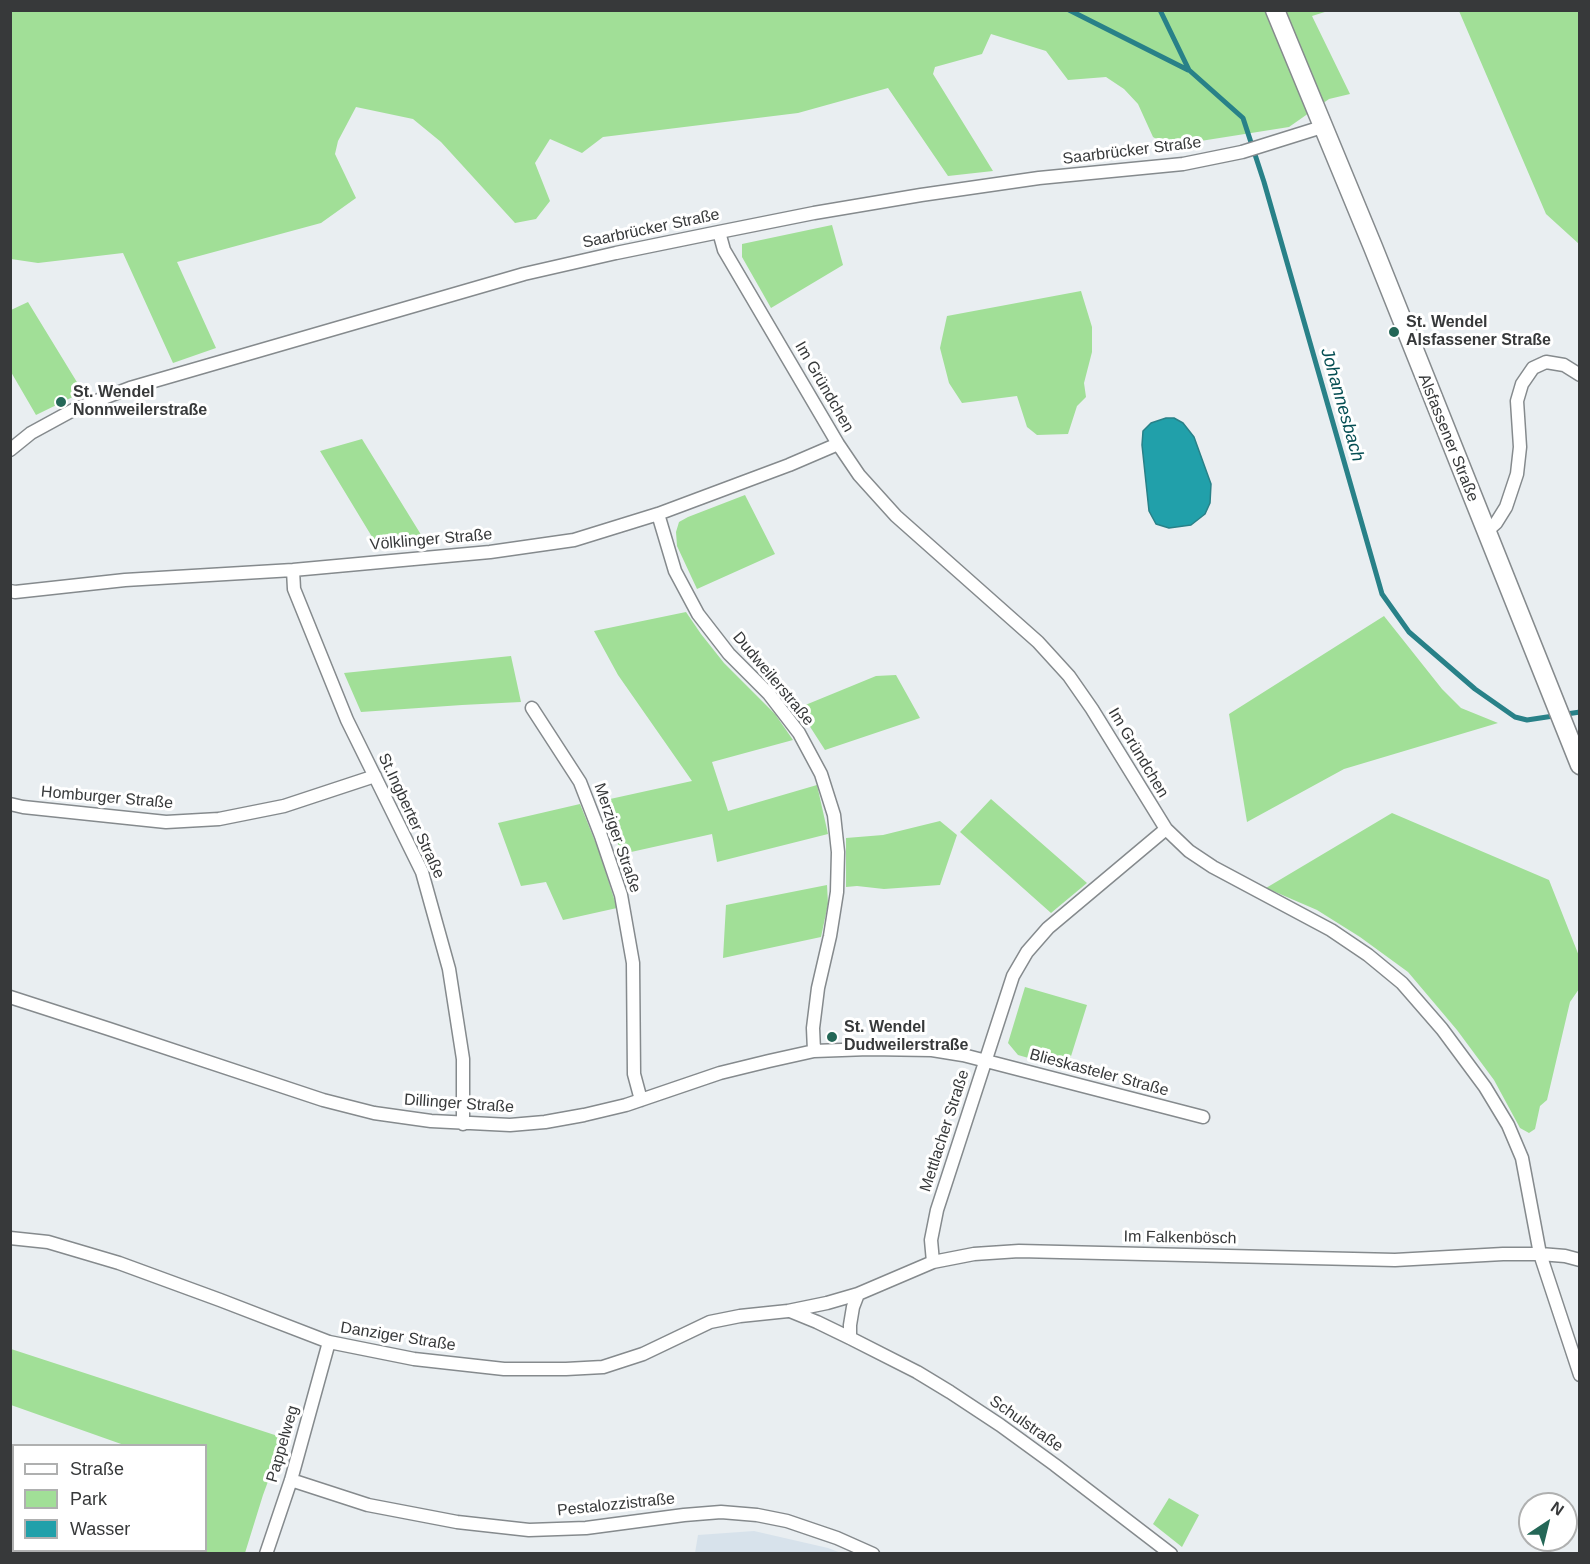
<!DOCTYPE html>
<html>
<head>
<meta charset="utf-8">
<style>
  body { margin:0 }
  #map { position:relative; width:1590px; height:1564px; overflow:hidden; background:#e9eef1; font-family:Arial,sans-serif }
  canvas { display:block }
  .frame { position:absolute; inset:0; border:12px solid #37393a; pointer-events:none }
  .legend { position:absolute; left:12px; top:1444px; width:195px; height:108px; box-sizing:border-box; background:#fff; border:2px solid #afb0b0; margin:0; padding:8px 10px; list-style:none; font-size:18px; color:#37393a }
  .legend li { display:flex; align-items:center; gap:12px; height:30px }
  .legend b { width:30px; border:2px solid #afb0b0 }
  .north { position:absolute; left:1518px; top:1492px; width:60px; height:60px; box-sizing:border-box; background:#fff; border:2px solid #afb0b0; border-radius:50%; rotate:35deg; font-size:16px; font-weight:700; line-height:24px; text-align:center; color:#37393a }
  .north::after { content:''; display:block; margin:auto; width:21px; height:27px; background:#246757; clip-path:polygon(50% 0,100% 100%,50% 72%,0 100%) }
</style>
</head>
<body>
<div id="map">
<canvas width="1590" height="1564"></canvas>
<div class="frame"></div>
<ul class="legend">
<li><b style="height:8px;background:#fff"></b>Straße</li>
<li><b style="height:16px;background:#a1df97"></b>Park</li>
<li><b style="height:16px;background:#21a0aa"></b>Wasser</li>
</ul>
<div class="north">N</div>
</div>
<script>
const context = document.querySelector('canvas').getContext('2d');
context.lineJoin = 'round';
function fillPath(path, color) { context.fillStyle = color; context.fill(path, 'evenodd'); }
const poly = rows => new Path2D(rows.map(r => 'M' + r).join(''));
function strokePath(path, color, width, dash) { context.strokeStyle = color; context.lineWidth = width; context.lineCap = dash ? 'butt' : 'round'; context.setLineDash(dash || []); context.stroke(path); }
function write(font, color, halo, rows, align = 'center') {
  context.font = font + ' Arial,sans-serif'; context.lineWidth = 6; context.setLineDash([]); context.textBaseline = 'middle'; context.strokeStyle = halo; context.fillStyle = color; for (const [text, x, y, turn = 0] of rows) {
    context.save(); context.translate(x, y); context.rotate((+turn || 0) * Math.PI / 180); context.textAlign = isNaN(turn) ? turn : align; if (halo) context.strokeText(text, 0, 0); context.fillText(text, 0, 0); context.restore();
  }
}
const built = poly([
  [754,1531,828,1548,841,1553,695,1553,698,1535]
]);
const green = poly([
  [11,11,1328,11,1312,16,1350,94,1329,99,1289,127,1169,146,1153,137,1138,104,1124,89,1106,77,1068,80,1046,51,991,34,982,54,935,67,933,74,993,171,948,176,888,88,798,113,603,137,582,153,550,139,535,163,550,201,536,219,515,223,441,142,413,119,356,107,338,141,335,154,356,198,321,223,177,262,216,348,173,363,123,253,38,263,11,259],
  [1459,11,1579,11,1579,244,1546,214],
  [832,225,843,265,771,308,742,257,742,244],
  [1081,291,1092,327,1092,352,1084,383,1086,397,1077,406,1068,434,1037,435,1027,427,1017,396,962,403,949,383,940,348,947,316],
  [28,302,83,392,36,415,11,372,11,310],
  [362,439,428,546,380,550,320,451],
  [745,495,775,554,697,589,677,546,676,532,679,522,688,517],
  [686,612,701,634,724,663,775,714,793,740,712,762,728,811,817,785,828,834,717,862,712,834,622,854,601,801,692,781,618,675,594,631],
  [1384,616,1442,689,1461,708,1498,723,1344,769,1247,822,1229,714],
  [511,656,521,702,462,705,361,712,344,673],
  [896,675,920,718,825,750,798,708,876,676],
  [991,799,1087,883,1051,913,960,832],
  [580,804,599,851,617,908,563,920,546,882,521,886,498,823],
  [1392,813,1549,880,1579,956,1579,989,1570,1002,1547,1100,1540,1106,1535,1129,1529,1133,1520,1128,1494,1080,1457,1030,1408,972,1360,937,1317,910,1266,888],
  [940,821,957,835,940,885,884,889,857,886,846,887,846,838,883,835],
  [827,885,828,904,821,937,723,958,726,905],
  [1025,987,1087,1005,1067,1069,1018,1055,1008,1043],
  [11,1349,284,1438,263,1495,245,1553,147,1553,148,1551,206,1550,206,1446,124,1445,11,1405],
  [1169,1498,1199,1515,1182,1547,1153,1524]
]);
const water = poly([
  [1166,418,1174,418,1183,423,1194,437,1211,484,1210,503,1205,514,1191,525,1169,528,1156,524,1149,511,1142,445,1143,431,1151,423,1166,418]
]);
const stream = poly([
  [1069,10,1188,70],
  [1160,10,1189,70,1243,118,1264,182,1382,594,1409,632,1475,689,1515,717,1527,720,1580,712]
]);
const street = poly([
  [719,232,724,250,838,444,859,475,896,516,1038,642,1069,676,1092,709,1166,829,1189,851,1213,867,1331,930,1368,955,1402,983,1442,1029,1485,1087,1508,1125,1522,1158,1540,1254,1580,1375],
  [10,450,31,433,75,409,130,388,524,274,616,253,719,232,814,213,921,195,1039,178,1183,164,1242,152,1322,127],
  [658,514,675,571,698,614,729,654,769,694,799,733,821,774,834,815,838,852,837,892,830,936,818,988,813,1028,814,1051],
  [1486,532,1496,523,1506,507,1517,474,1520,447,1517,401,1522,384,1533,368,1546,362,1564,365,1580,375],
  [293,570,294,589,347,720,422,872,449,969,463,1059,463,1124],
  [10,591,15,592,125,580,293,570,490,552,574,540,658,514,789,465,838,444],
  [532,708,580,782,601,836,621,895,633,963,634,1074,641,1100],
  [10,804,23,807,166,822,219,819,284,806,375,776],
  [10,997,109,1029,323,1100,374,1113,431,1121,510,1125,545,1122,584,1115,626,1105,720,1073,769,1061,814,1051,869,1049,932,1050,963,1055,1203,1117],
  [10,1238,48,1242,119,1263,220,1300,329,1342,414,1359,504,1369,566,1369,603,1367,643,1354,710,1322,740,1316,788,1311,827,1303,858,1294,933,1262,974,1254,1019,1251,1395,1260,1503,1254,1540,1254,1565,1256,1580,1260],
  [933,1262,931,1240,937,1210,1013,976,1027,952,1048,928,1166,829],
  [790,1311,817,1322,850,1338,917,1372,950,1392,1000,1425,1055,1465,1171,1554],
  [850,1338,850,1325,853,1307,858,1294],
  [291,1480,368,1505,457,1522,529,1530,586,1528,684,1515,721,1512,757,1515,787,1521,837,1538,873,1554],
  [266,1554,291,1480,329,1342]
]);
const secondary = poly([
  [1275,10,1373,247,1580,765]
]);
const markers = [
  [1394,332,6,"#246757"],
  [61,402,6,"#246757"],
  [832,1037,6,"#246757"]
];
const streetNames = [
  ["Saarbrücker Straße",1132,151,-7],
  ["Saarbrücker Straße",651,229,-12],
  ["Im Gründchen",824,387,60],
  ["Alsfassener Straße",1448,438,68],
  ["Völklinger Straße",431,540,-5],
  ["Dudweilerstraße",773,679,50],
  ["Im Gründchen",1138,753,59],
  ["Homburger Straße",107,798,5],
  ["St.Ingberter Straße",411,816,65],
  ["Merziger Straße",617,838,71],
  ["Blieskasteler Straße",1099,1073,15],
  ["Dillinger Straße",459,1104,4],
  ["Mettlacher Straße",945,1131,-72],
  ["Im Falkenbösch",1180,1238,1],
  ["Danziger Straße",398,1337,9],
  ["Schulstraße",1026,1424,35],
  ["Pappelweg",283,1444,-74],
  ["Pestalozzistraße",616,1505,-6]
];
const poiNames = [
  ["St. Wendel",1406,323],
  ["Alsfassener Straße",1406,341],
  ["St. Wendel",73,393],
  ["Nonnweilerstraße",73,411],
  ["St. Wendel",844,1028],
  ["Dudweilerstraße",844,1046]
];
const waterNames = [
  ["Johannesbach",1342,405,74]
];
fillPath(built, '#d7e2eb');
fillPath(green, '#a1df97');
fillPath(water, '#21a0aa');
strokePath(water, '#288188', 1.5);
strokePath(stream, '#288188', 5);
strokePath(street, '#858a8d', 15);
strokePath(secondary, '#858a8d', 21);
strokePath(street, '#fff', 12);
strokePath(secondary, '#fff', 18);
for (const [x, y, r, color] of markers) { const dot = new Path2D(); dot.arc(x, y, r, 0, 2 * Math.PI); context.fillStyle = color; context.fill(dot); strokePath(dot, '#fff', 2); }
write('16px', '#37393a', '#fff', streetNames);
write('bold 16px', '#37393a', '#fff', poiNames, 'left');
write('italic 18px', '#054e53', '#fff', waterNames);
</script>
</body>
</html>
